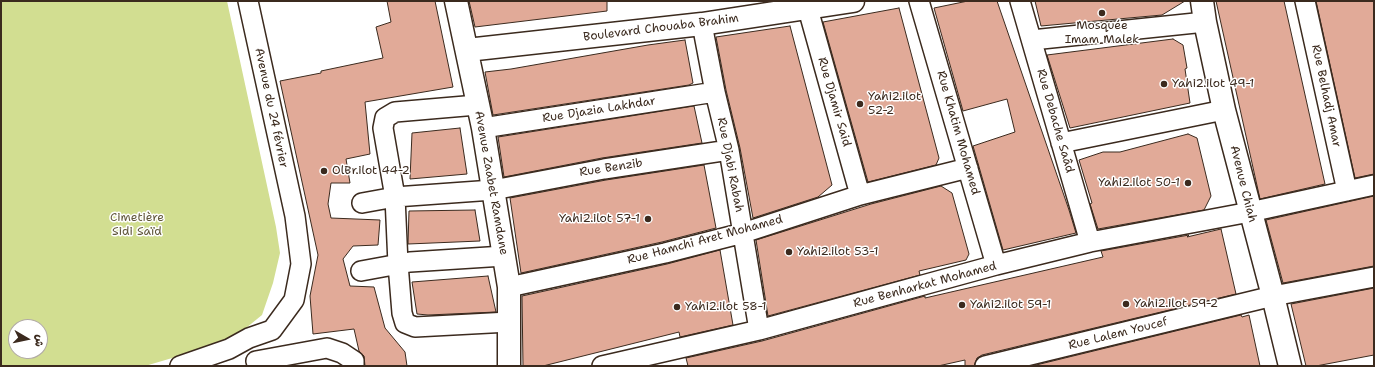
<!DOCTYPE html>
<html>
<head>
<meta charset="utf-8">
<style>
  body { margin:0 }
  #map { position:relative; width:1375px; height:367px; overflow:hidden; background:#fff; font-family:"Shantell Sans","Playpen Sans Arabic",sans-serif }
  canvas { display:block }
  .frame { position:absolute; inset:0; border:2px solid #3b2a1e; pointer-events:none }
  .north { position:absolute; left:8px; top:319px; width:40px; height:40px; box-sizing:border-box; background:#fff; border:1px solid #b1aaa5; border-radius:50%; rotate:99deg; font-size:11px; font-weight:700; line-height:16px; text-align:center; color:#3b2a1e }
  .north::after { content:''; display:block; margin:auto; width:14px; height:18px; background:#3b2a1e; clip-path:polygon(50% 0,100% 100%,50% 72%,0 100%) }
</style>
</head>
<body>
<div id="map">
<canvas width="1375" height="367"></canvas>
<div class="frame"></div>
<div class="north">ش</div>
</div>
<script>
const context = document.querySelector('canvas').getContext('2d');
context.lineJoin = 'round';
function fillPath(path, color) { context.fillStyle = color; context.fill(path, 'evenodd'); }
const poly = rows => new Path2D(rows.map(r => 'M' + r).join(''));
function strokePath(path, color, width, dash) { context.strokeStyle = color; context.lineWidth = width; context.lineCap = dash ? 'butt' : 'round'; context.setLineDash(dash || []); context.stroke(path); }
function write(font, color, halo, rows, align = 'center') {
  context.font = font + ' "Shantell Sans",sans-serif'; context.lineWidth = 3; context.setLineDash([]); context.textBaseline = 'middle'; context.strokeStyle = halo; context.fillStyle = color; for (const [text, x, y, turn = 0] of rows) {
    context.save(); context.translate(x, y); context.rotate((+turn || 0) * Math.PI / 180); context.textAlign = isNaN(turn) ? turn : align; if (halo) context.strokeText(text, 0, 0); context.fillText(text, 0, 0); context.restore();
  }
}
const green = poly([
  [1,1,227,1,276,227,280,253,273,283,262,315,230,341,145,366,1,366],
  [16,327,40,327,40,351,16,351]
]);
const building = poly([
  [387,1,435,1,453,87,365,102,370,154,346,159,350,183,331,183,328,204,331,218,380,220,378,245,353,246,343,259,350,286,374,287,385,328,405,352,407,366,365,366,364,356,359,351,354,329,313,334,310,296,318,255,280,81,321,73,321,71,383,58,376,27,391,22,387,1],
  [469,1,607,1,607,11,475,27,469,1],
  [968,1,997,1,1069,210,1076,233,1003,250,973,146,1015,132,1007,99,963,111,934,8,968,1],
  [1035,1,1185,1,1162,15,1041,26,1035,1],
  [1216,1,1284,1,1325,184,1260,199,1216,1],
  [1316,1,1374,1,1374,174,1355,178,1316,1],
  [899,8,939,158,936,165,868,182,823,22,899,8],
  [790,26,832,185,818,197,753,218,740,148,726,90,716,37,790,26],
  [1173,39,1183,45,1187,68,1185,69,1190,103,1070,128,1047,55,1173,39],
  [685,40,693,83,689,85,493,115,485,72,511,69,648,45,685,40],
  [694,106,702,143,602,158,504,177,498,137,694,106],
  [460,128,467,174,410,179,412,133,460,128],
  [1188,134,1197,138,1211,196,1204,210,1098,229,1090,204,1092,203,1079,160,1103,152,1120,152,1188,134],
  [704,165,716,228,662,242,521,273,510,198,606,180,704,165],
  [941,186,952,193,969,254,966,260,919,271,920,275,768,316,756,240,871,204,941,186],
  [1374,196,1374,266,1283,283,1266,220,1374,196],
  [475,210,480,241,408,244,409,211,475,210],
  [1221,229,1236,294,982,355,977,358,974,366,965,366,965,360,938,366,688,366,686,358,762,341,925,296,925,298,1103,257,1101,251,1189,235,1187,237,1221,229],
  [720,250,733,325,680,337,679,332,543,366,523,366,522,296,667,264,720,250],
  [488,276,496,312,428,315,417,314,412,282,488,276],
  [1374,288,1374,355,1316,366,1306,366,1291,304,1374,288],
  [1241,315,1242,317,1249,315,1260,366,1032,366,1241,315]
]);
const street = poly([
  [919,1,996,265],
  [1020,1,1090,242],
  [1305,1,1347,191],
  [808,9,860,195],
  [702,24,715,92,729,150,759,330],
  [1032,40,1205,22],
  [477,105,395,112,385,118,383,128,395,197,398,264,402,313,405,323,415,327,509,322],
  [483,128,715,92],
  [1061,143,1224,110],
  [362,203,395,197,493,190,604,169,729,150],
  [361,271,410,262,504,256],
  [509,287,665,253,743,233,860,195,968,168],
  [256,361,327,348,342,353,354,361,354,366],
  [180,366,229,349,249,338,272,330,294,300,301,264,295,216,248,1],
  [602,366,759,330,996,265,1090,242,1250,212,1374,185],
  [985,366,1273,296,1374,277]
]);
const secondary = poly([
  [456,1,483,128,509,287,509,366],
  [1202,1,1205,22,1224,110,1273,296,1290,366],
  [467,50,702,24,853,1]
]);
const markers = [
  [1102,13,4,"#3b2a1e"],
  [1164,84,4,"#3b2a1e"],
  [860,104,4,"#3b2a1e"],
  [324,171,4,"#3b2a1e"],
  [1188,183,4,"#3b2a1e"],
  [648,219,4,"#3b2a1e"],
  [789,252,4,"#3b2a1e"],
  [1126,304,4,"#3b2a1e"],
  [962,305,4,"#3b2a1e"],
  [677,307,4,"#3b2a1e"]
];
const poiNames = [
  ["Mosquée",1102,26,"center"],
  ["Imam Malek",1102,40,"center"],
  ["Yahi2.ilot 49-1",1172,84],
  ["Yahi2.ilot",868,97],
  ["52-2",868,111],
  ["OlBr.ilot 44-2",332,171],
  ["Yahi2.ilot 50-1",1180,183,"right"],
  ["Yahi2.ilot 57-1",640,219,"right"],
  ["Yahi2.ilot 53-1",797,252],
  ["Yahi2.ilot 59-2",1134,304],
  ["Yahi2.ilot 59-1",970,305],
  ["Yahi2.ilot 58-1",685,307]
];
const streetNames = [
  ["Boulevard Chouaba Brahim",661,28,-7],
  ["Rue Belhadj Amar",1326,96,78],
  ["Rue Djamir Said",834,102,74],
  ["Avenue du 24 février",271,108,78],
  ["Rue Djazia Lakhdar",599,110,-9],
  ["Rue Debache Saâd",1055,121,74],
  ["Rue Khatim Mohamed",958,133,74],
  ["Rue Djabi Rabah",730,165,79],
  ["Rue Benzib",611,168,-9],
  ["Avenue Zaabet Ramdane",491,183,80],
  ["Avenue Chiah",1243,184,76],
  ["Rue Hamchi Aret Mohamed",705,240,-15],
  ["Rue Benharkat Mohamed",925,285,-15],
  ["Rue Lalem Youcef",1118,334,-14]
];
const parkNames = [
  ["Cimetière",137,218],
  ["Sidi Saïd",137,232]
];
fillPath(green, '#d2de91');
fillPath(building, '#e1aa98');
strokePath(building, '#3b2a1e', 1);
strokePath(street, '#3b2a1e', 22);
strokePath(secondary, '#3b2a1e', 25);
strokePath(street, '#fff', 19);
strokePath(secondary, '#fff', 22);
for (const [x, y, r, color] of markers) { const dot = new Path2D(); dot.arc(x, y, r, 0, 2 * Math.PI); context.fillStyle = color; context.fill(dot); strokePath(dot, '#fff', 1.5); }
write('12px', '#3b2a1e', '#fff', poiNames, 'left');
write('12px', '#3b2a1e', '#fff', streetNames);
write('12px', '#61573b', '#fff', parkNames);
</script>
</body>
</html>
